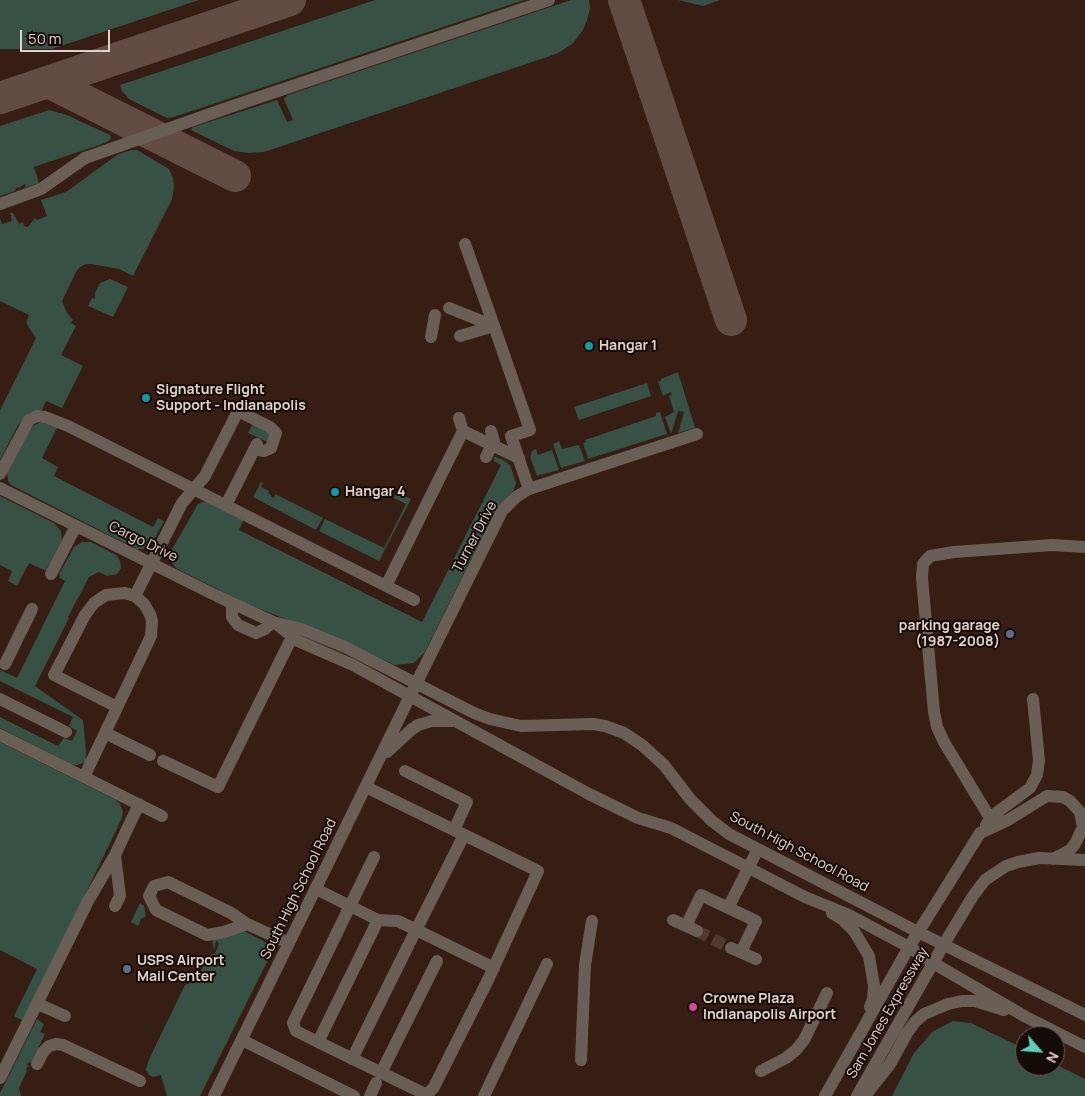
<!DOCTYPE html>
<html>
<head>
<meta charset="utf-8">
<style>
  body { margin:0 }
  #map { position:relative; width:1085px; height:1096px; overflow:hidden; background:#361e14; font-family:Manrope,sans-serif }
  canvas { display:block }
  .north { position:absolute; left:1015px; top:1026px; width:50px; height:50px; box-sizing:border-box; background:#160c07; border:1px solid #685b55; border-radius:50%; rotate:117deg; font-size:14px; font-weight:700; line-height:20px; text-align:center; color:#e2d1ca }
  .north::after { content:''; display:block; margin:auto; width:18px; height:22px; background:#5dceb9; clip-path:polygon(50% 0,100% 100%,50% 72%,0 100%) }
  .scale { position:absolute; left:20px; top:30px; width:90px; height:22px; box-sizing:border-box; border:2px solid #e2d1ca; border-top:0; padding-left:6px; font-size:15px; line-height:18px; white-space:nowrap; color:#e2d1ca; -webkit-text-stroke:4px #160c07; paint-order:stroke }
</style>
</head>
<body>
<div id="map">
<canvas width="1085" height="1096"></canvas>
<div class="north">N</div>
<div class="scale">50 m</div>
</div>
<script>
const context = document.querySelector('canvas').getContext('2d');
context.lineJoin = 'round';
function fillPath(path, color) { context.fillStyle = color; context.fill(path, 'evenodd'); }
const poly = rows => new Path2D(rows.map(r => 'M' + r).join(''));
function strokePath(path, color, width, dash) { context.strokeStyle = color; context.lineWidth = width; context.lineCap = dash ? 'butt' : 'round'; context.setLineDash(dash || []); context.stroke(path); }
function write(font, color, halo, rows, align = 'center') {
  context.font = font + ' Manrope,sans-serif'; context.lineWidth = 4; context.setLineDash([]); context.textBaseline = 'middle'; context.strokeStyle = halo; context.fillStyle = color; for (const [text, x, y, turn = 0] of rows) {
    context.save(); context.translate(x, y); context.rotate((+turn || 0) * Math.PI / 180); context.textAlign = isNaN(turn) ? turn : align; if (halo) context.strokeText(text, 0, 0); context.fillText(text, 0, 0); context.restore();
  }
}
const green = poly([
  [0,0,199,0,52,49,0,49],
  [375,0,524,0,174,117,167,118,129,99,122,91,120,85],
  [571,0,589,0,590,9,587,20,583,30,572,44,560,52,553,55,264,152,249,153,234,151,191,130,193,127,277,100,287,122,293,120,284,99,288,95],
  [678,0,720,0,703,6],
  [49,110,67,115,110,135,111,139,105,143,34,167,39,183,24,188,26,186,25,184,21,186,21,187,16,188,15,191,0,196,0,126],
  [131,150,137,150,169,169,173,178,174,188,172,199,133,276,119,269,91,264,86,264,80,267,76,272,62,301,67,313,73,320,71,323,76,326,61,355,83,366,62,408,46,401,42,410,27,415,18,425,0,460,0,410,36,338,26,323,29,315,0,301,0,218,2,224,12,221,10,213,13,213,19,224,23,222,24,226,28,227,35,218,37,220,47,216,41,200,66,192,117,155],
  [110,279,128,287,113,317,88,306,92,298,95,299,95,293,100,283],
  [678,372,695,428,678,433,684,412,678,411,671,434,665,417,674,412,669,396,672,395,671,392,663,396,658,382,661,381,661,379],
  [647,383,651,396,579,420,574,407],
  [660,412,667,434,588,459,583,443,586,442,585,440,656,416,656,413],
  [42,422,57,428,42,458,58,467,54,476,153,527,158,518,164,521,150,547,146,549,137,549,11,485,8,481,7,472,31,428,34,425],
  [253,423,270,433,270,443,248,433],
  [559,441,562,449,579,445,585,461,561,468,553,444],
  [536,449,538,455,552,450,559,470,537,476,530,457,532,451],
  [494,457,496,457,503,460,510,465,516,483,514,490,496,509,424,653,414,663,395,665,343,641,247,604,176,568,170,560,171,551,198,504,205,501,244,519,239,530,422,622,482,503,484,502,483,501,501,465,494,461],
  [261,482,263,483,261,487,269,491,268,493,271,495,271,497,274,498,275,494,323,518,316,530,253,497],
  [397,492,411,499,379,561,319,531,325,519,384,548,406,504,394,498],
  [0,496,54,523,61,531,62,540,46,570,44,570,29,563,17,586,8,581,12,571,0,565],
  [82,542,91,542,116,555,120,561,121,568,117,574,107,576,99,572,89,577,68,617,69,618,35,686,83,720,87,762,77,765,73,765,0,728,0,717,58,746,64,738,72,741,77,731,69,726,73,717,0,681,0,670,17,678,65,581,60,578,59,574,74,547],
  [0,742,116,800,120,804,123,812,122,818,24,1021,14,1016,37,969,0,950],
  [140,903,144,906,146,916,141,919,138,926,131,922],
  [244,931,267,943,270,951,267,962,200,1096,167,1096,161,1075,153,1077,149,1075,146,1070,147,1065,152,1053,185,985,197,980,208,955,215,954,219,943,216,941,214,950,212,940],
  [37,1019,44,1024,40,1032,45,1034,31,1063,29,1062,27,1065,30,1067,27,1067,26,1070,27,1071,19,1088,21,1096,0,1096,0,1093],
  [953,1021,971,1023,1025,1049,1025,1066,1055,1066,1055,1064,1085,1079,1085,1096,892,1096,914,1053,932,1032]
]);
const taxiway = poly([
  [624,0,731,320],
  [48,82,235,176],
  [0,98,290,0]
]);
const minorTunnel = poly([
  [697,931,731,948]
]);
const minor = poly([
  [0,204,41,189,85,158,230,107,549,0],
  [465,244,494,326],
  [449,308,494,326],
  [460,336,494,326,530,430,511,436,529,489],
  [431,337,435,315],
  [463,431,519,458],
  [486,457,494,441,491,431],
  [0,474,29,420,37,416,45,417,68,426,414,600],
  [0,488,217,596,273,622,301,629,345,647,474,713,490,719,521,726,593,724,605,726,624,733,642,745,664,765,690,799,712,821,729,834,918,932,1085,1015],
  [226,505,257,444],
  [51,574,76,526],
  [386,586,463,431,459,418],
  [135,596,182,503,205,476,238,411,270,427,276,433,271,448,264,451,254,449],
  [232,603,232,617,238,625,256,633,265,629,273,622],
  [279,626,298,641,353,665,589,794,638,818,671,828,805,897,849,915,909,947,933,963,1026,1017,1085,1047],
  [5,664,32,609],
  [0,699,66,732],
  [105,733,151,636,152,621,150,614,144,604,135,596,125,593,106,595,94,603,85,615,54,675,117,707],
  [0,735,162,816],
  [387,752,411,730,418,725,432,721,453,721],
  [163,761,218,787,292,637],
  [405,771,467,802,454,830],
  [84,777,105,733,150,755],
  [990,818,944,742,937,727,934,712,922,578,923,564,930,556,954,552,1052,545,1085,547],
  [986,825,992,816,1030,788,1037,775,1039,760,1033,699],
  [316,889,378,920,318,1042,296,1031,293,1023,350,906,374,857],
  [115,906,120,896,115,855,139,804],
  [728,908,758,849],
  [832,913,842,919,854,931,869,956,874,986,873,999,870,1007],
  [378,920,398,921,494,968],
  [673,920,697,931],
  [247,924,224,932,207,935,156,910,149,896,154,886,168,882,231,913,247,924,289,943],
  [686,926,701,895,756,921,741,952],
  [410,942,464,835],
  [731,948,756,959],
  [38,1004,65,1016],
  [242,1040,354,1096],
  [318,1042,427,1095,434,1087,488,980,538,871,366,787],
  [352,1059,408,946],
  [581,1060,585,965,592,921],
  [37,1064,43,1052,49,1046,56,1044,63,1045,140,1081],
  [761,1071,786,1058,796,1050,804,1040,827,993],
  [381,1073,437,961],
  [0,1078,88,901,115,855],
  [214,1096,410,696,502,511,516,497,529,489,697,434],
  [370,1096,376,1083],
  [484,1096,547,964],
  [825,1096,909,947,980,833,1008,820,1047,796,1063,797,1070,801,1080,812,1083,827,1075,844,1070,850,1053,859],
  [857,1096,944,944,973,896,985,880,1006,866,1018,862,1039,858,1085,860],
  [865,1096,890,1064,907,1033,915,1022,924,1014,948,1004,962,1001,975,1001,1004,1010]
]);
const markers = [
  [589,346,5,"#0f9aa8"],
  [146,398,5,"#0f9aa8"],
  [335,492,5,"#0f9aa8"],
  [1010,634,5,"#5c6f8a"],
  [127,969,5,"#5c6f8a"],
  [693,1007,5,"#d1479c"]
];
const poiNames = [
  ["Hangar 1",599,346],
  ["Signature Flight",156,390],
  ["Support - Indianapolis",156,406],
  ["Hangar 4",345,492],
  ["parking garage",1000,626,"right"],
  ["(1987-2008)",1000,642,"right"],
  ["USPS Airport",137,961],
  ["Mail Center",137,977],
  ["Crowne Plaza",703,999],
  ["Indianapolis Airport",703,1015]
];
const streetNames = [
  ["Turner Drive",475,537,-62],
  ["Cargo Drive",143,542,26],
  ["South High School Road",799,852,28],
  ["South High School Road",299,889,-64],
  ["Sam Jones Expressway",888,1013,-60]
];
fillPath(green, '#375144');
strokePath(taxiway, '#624c44', 32);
strokePath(minorTunnel, '#50392f', 12, [12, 6]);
strokePath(minor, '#6a5f57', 12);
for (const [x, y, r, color] of markers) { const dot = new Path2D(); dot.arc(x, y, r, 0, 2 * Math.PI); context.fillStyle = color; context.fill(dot); strokePath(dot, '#160c07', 2); }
write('bold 14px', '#e2d1ca', '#160c07', poiNames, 'left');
write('14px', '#e2d1ca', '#160c07', streetNames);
</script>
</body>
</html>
